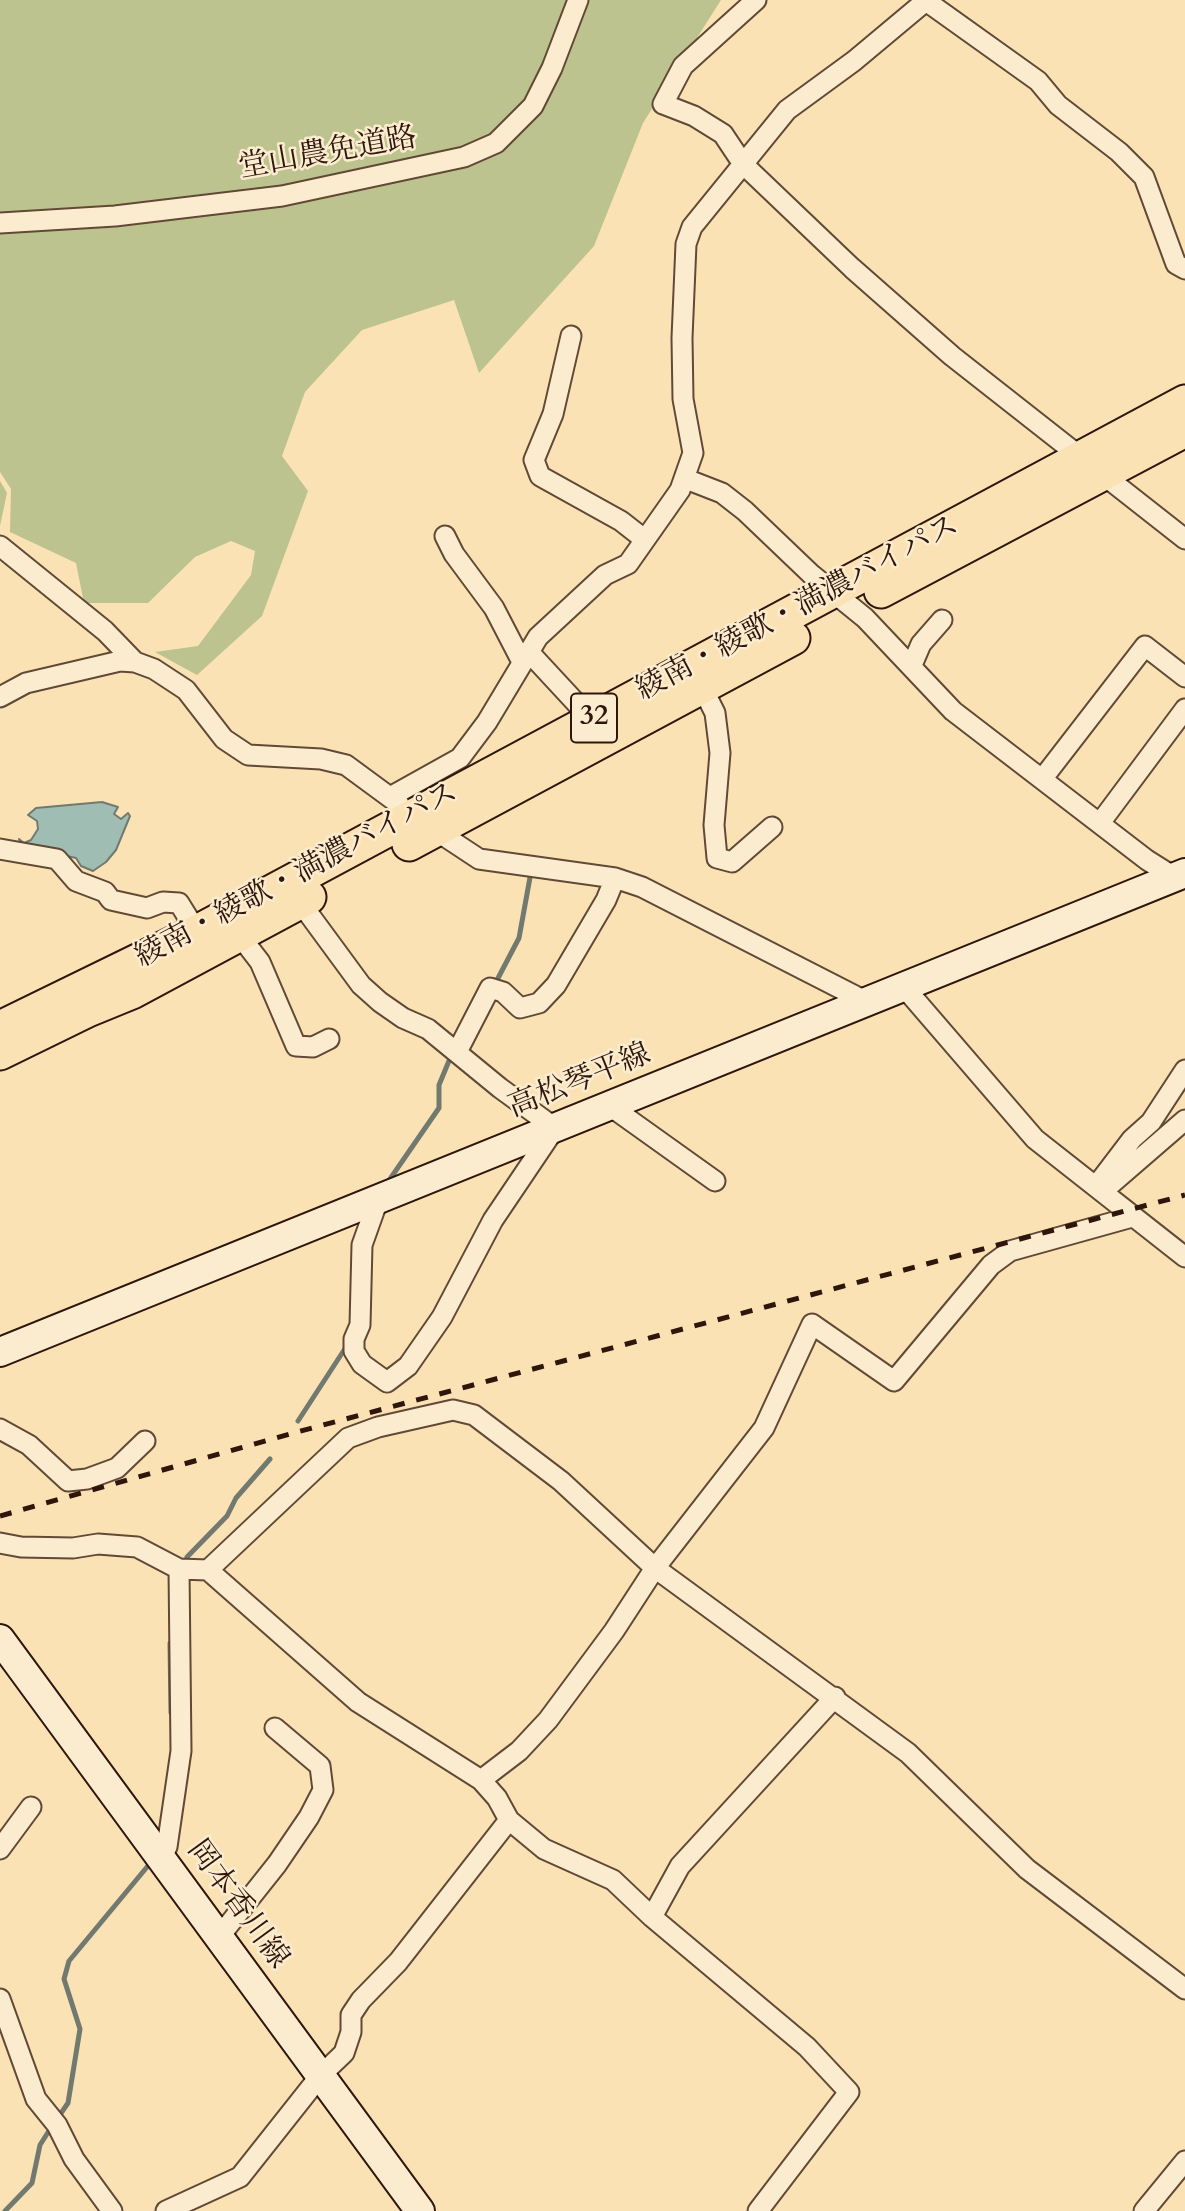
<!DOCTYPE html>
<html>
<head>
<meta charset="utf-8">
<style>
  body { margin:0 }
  canvas { display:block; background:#fae2b5 }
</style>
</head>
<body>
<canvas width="1185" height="2211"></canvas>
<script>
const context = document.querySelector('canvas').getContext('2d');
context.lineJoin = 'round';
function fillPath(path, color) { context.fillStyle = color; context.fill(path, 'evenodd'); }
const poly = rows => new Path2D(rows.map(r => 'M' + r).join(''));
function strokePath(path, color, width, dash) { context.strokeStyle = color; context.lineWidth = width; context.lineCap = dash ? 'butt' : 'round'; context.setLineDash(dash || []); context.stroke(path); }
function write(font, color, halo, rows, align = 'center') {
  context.font = font + ' Cardo,"Noto Serif JP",serif'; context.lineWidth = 5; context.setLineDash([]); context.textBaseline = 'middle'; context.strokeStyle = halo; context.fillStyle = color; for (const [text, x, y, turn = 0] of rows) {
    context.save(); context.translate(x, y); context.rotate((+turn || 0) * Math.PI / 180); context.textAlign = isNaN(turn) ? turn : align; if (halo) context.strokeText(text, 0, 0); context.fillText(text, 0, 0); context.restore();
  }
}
const green = poly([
  [0,0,721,0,643,123,594,246,479,373,454,300,362,330,305,392,282,456,308,491,262,616,197,675,155,652,198,646,251,575,255,551,231,541,195,557,148,603,84,603,76,563,10,532,11,489,0,472],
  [0,481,7,493,0,526]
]);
const water = poly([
  [102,802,118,807,114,814,121,819,128,813,130,816,116,850,106,862,93,871,81,866,76,858,21,846,19,839,24,843,31,840,38,829,37,821,28,815,36,808,102,802]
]);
const stream = poly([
  [496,982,519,938,531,872],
  [390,1179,439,1108,439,1085,451,1056],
  [298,1421,348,1344],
  [187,1557,227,1516,236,1498,270,1459],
  [170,1643,171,1713],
  [57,2119,68,2103,80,2029,64,1979,69,1961,147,1867],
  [5,2211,32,2183,40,2145,52,2126]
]);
const minor = poly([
  [756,0,683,66,663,104,694,116,723,134,743,164,852,268,952,356,1185,539],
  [926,1,1038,81,1058,105,1119,152,1144,177,1176,264,1185,269],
  [0,223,115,216,282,196,464,157,496,143,533,106,552,68,578,0],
  [571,336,553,414,534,460,540,476,621,521,644,539],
  [686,479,722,493,745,511,812,575,865,618,953,711,1147,860,1174,877],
  [445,536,454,554,494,608,522,662],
  [0,546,105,631,135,662],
  [528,651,591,719],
  [912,665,921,644,942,620],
  [702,687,715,713,720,753,714,825,717,858,732,862,772,827],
  [0,697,26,683,120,661,135,662,154,669,186,690,224,739,248,755,321,759,346,765,399,804],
  [1043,778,1145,646,1185,677],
  [390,797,460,758,487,722,538,637,605,575,628,564,680,490,693,453,683,399,682,338,686,244,692,227,787,110,854,61,927,0],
  [1100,823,1185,709],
  [429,826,479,859,615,878,642,887,867,1002],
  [0,849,57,859,76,881,105,892,111,900,147,908,163,902,179,903,197,932,240,936,260,962,296,1046,313,1047,329,1039],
  [300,902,361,985,380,1002,403,1018,428,1029,500,1088,555,1128,493,1220,442,1317,408,1366,387,1382,362,1364,354,1351,354,1339,360,1325,362,1245,378,1200],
  [904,987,1035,1139,1185,1257],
  [457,1052,490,988,503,992,520,1008,539,1003,556,985,606,900,615,878],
  [610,1106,715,1181],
  [1097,1185,1132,1139,1151,1122,1185,1070],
  [1104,1190,1185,1120],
  [0,1429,29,1445,68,1481,87,1479,117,1468,145,1441],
  [0,1543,21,1547,73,1548,98,1544,137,1547,179,1569,208,1570,348,1438,378,1427,453,1410,474,1415,561,1481,655,1568,908,1753,1027,1869,1185,1989],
  [208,1570,358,1702,481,1780,497,1798,509,1820,544,1849,613,1880,652,1917,807,2047,849,2092,758,2211],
  [481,1780,519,1751,548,1720,614,1631,655,1568,764,1428,812,1324,894,1381,991,1265,1010,1251,1132,1217],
  [0,1849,31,1807],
  [160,1857,167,1847,181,1751,179,1569],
  [652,1917,680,1866,835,1697],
  [219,1937,277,1864,309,1817,323,1790,320,1766,275,1728],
  [0,1999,36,2099,57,2125,74,2159,112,2211],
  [166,2211,240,2177,320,2076,344,2053,351,2032,351,2015,361,2000,398,1962,509,1820],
  [1144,2211,1185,2161]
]);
const secondary = poly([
  [0,1352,1185,873],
  [0,1639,420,2211]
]);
const trunk = poly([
  [881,591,1185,430],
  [409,844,793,638],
  [0,1028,197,932,1185,402],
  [0,1053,88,1010,132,992,309,897]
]);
const rail = poly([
  [0,1516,297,1432,1185,1195]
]);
const shields = [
  [594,718,46]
];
const shieldNames = [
  ["32",594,718]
];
const streetNames = [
  ["堂山農免道路",328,154,-10],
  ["綾南・綾歌・満濃バイパス",798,609,-28],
  ["綾南・綾歌・満濃バイパス",297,876,-28],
  ["高松琴平線",580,1082,-22],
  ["岡本香川線",237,1905,54]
];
fillPath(green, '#bcc38e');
fillPath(water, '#9fbdb2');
strokePath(water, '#727a70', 2);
strokePath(stream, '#727a70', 5);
strokePath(minor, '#614936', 23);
strokePath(secondary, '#2e160c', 32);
strokePath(trunk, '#2e160c', 37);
strokePath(minor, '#fceccf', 19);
strokePath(secondary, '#fceccf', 28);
strokePath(trunk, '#fae2b5', 33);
strokePath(rail, '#2e160c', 5, [12, 12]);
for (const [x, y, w] of shields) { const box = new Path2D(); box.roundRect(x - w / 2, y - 24.5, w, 49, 5); context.fillStyle = '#fceccf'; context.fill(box); strokePath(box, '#2e160c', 2); }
write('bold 28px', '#2e160c', null, shieldNames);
write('30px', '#2e160c', '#fceccf', streetNames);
</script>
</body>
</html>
